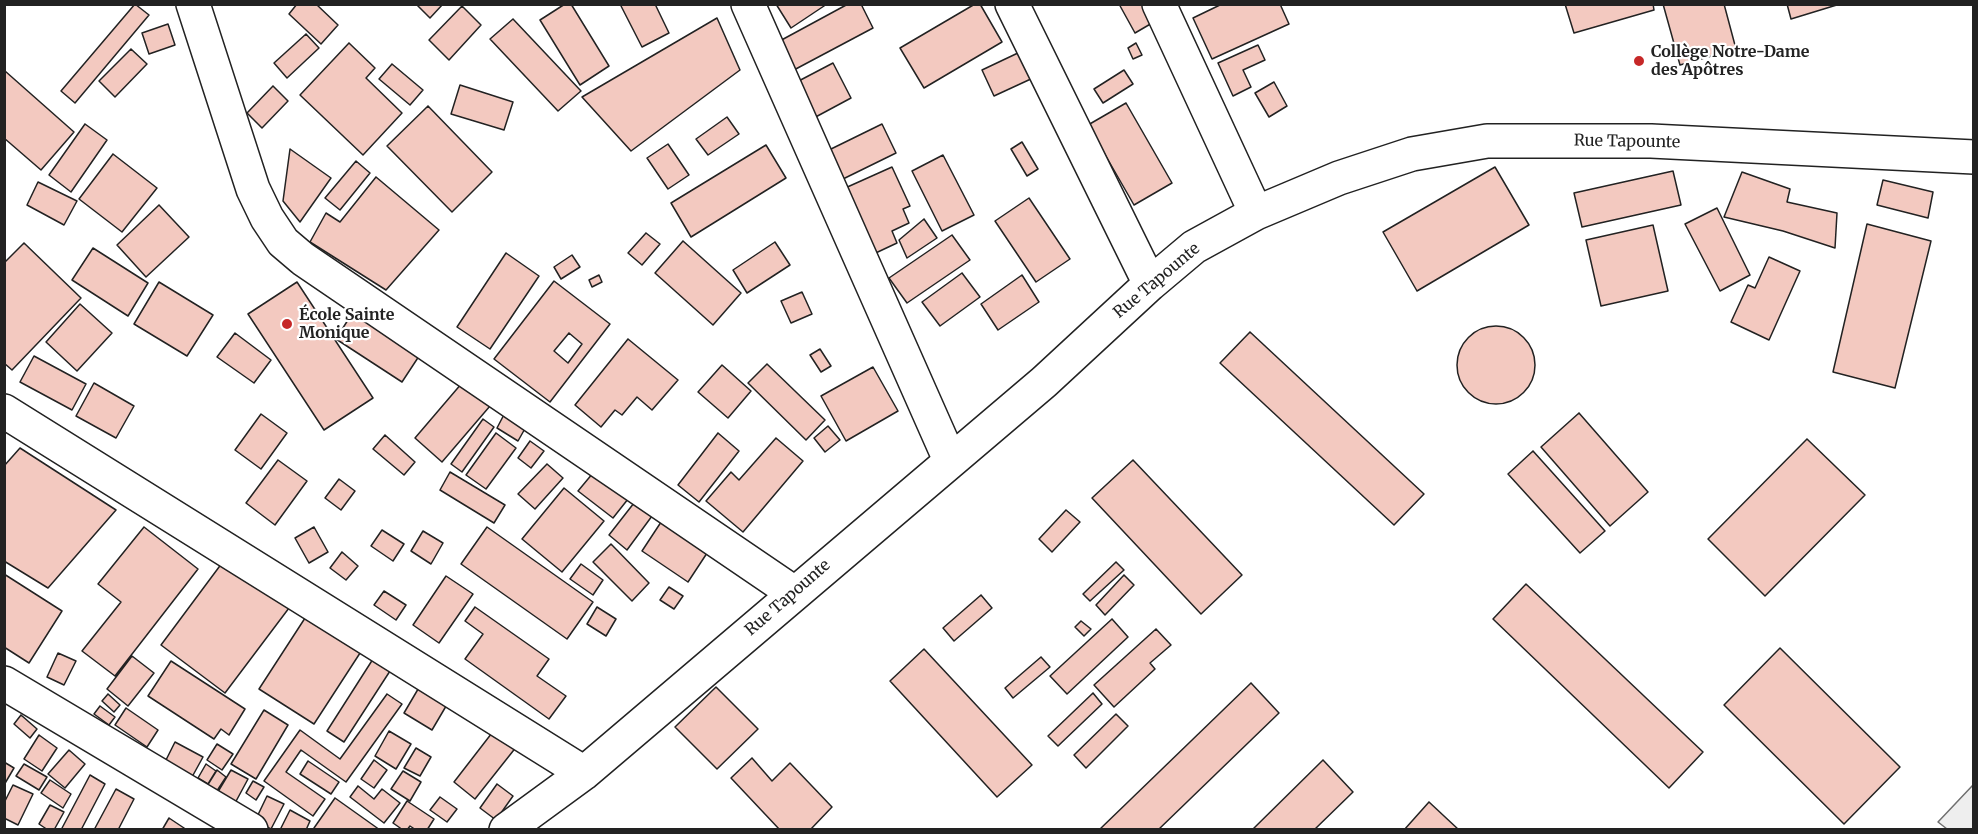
<!DOCTYPE html>
<html>
<head>
<meta charset="utf-8">
<style>
  body { margin:0 }
  #map { position:relative; width:1978px; height:834px; overflow:hidden; background:#fff; font-family:Merriweather,serif }
  canvas { display:block }
  .frame { position:absolute; inset:0; border:6px solid #222; pointer-events:none }
</style>
</head>
<body>
<div id="map">
<canvas width="1978" height="834"></canvas>
<div class="frame"></div>
</div>
<script>
const context = document.querySelector('canvas').getContext('2d');
context.lineJoin = 'round';
function fillPath(path, color) { context.fillStyle = color; context.fill(path, 'evenodd'); }
const poly = rows => new Path2D(rows.map(r => 'M' + r).join(''));
function strokePath(path, color, width, dash) { context.strokeStyle = color; context.lineWidth = width; context.lineCap = dash ? 'butt' : 'round'; context.setLineDash(dash || []); context.stroke(path); }
function write(font, color, halo, rows, align = 'center') {
  context.font = font + ' Merriweather,serif'; context.lineWidth = 4.5; context.setLineDash([]); context.textBaseline = 'middle'; context.strokeStyle = halo; context.fillStyle = color; for (const [text, x, y, turn = 0] of rows) {
    context.save(); context.translate(x, y); context.rotate((+turn || 0) * Math.PI / 180); context.textAlign = isNaN(turn) ? turn : align; if (halo) context.strokeText(text, 0, 0); context.fillText(text, 0, 0); context.restore();
  }
}
const green = poly([
  [1973,785,1973,829,1947,829,1938,822,1973,785]
]);
const building = poly([
  [135,4,149,15,75,103,61,91,135,4],
  [297,4,316,4,338,25,321,44,289,14,297,4],
  [416,4,443,4,430,18,416,4],
  [565,4,571,4,609,66,580,85,540,20,565,4],
  [620,4,655,4,669,33,642,47,620,4],
  [776,4,827,4,791,28,776,4],
  [848,4,861,4,873,28,792,71,776,43,848,4],
  [975,4,980,4,1002,42,924,88,900,48,975,4],
  [1119,4,1151,4,1159,19,1135,33,1119,4],
  [1222,4,1280,4,1289,24,1212,59,1193,18,1222,4],
  [1565,4,1653,4,1654,10,1574,33,1565,4],
  [1663,4,1724,4,1736,49,1680,65,1663,4],
  [1787,4,1840,4,1791,19,1787,4],
  [462,6,481,25,449,60,429,40,462,6],
  [717,18,740,70,631,151,582,97,717,18],
  [513,19,581,91,558,111,490,39,513,19],
  [168,24,175,45,149,54,142,33,168,24],
  [306,34,319,48,287,78,274,63,306,34],
  [349,43,375,68,366,78,402,113,363,155,300,95,349,43],
  [1136,43,1142,55,1133,59,1128,48,1136,43],
  [1258,45,1265,60,1243,70,1251,87,1233,96,1218,63,1258,45],
  [131,49,147,64,115,97,99,81,131,49],
  [1020,52,1033,78,994,96,982,70,1020,52],
  [833,63,851,98,810,120,791,85,833,63],
  [392,64,423,90,410,105,379,79,392,64],
  [1124,70,1133,84,1103,103,1094,89,1124,70],
  [5,71,74,132,41,170,4,138,5,71],
  [1274,82,1287,106,1269,117,1255,93,1274,82],
  [460,85,513,102,504,130,451,114,460,85],
  [273,86,288,101,262,128,247,113,273,86],
  [1126,103,1172,183,1134,205,1088,125,1126,103],
  [428,106,492,172,452,212,387,146,428,106],
  [727,117,739,134,708,155,696,139,727,117],
  [85,124,107,140,71,192,49,175,85,124],
  [882,124,896,153,843,179,829,150,882,124],
  [1022,142,1038,169,1027,176,1011,149,1022,142],
  [668,144,689,175,668,189,647,158,668,144],
  [766,145,786,178,691,237,671,203,766,145],
  [290,149,331,178,300,222,283,201,290,149],
  [113,154,157,188,122,232,79,199,113,154],
  [943,155,974,215,942,231,912,171,943,155],
  [356,161,370,173,340,210,325,198,356,161],
  [892,167,910,206,903,209,909,223,892,231,897,243,865,258,834,193,892,167],
  [1495,167,1529,225,1417,291,1383,232,1495,167],
  [1673,171,1681,205,1582,227,1574,193,1673,171],
  [1742,172,1790,189,1787,202,1837,213,1835,248,1783,231,1724,217,1742,172],
  [376,177,439,230,386,290,310,242,326,213,340,222,376,177],
  [1883,180,1933,192,1928,218,1877,205,1883,180],
  [38,182,77,201,64,225,27,205,38,182],
  [1029,198,1070,259,1036,282,995,221,1029,198],
  [159,205,189,237,146,277,117,245,159,205],
  [1717,208,1750,275,1720,291,1685,224,1717,208],
  [924,219,937,238,907,258,899,240,924,219],
  [1867,224,1931,241,1895,388,1833,372,1867,224],
  [1653,225,1668,291,1601,306,1586,240,1653,225],
  [646,233,660,244,642,265,628,253,646,233],
  [952,235,970,260,907,303,889,278,952,235],
  [683,241,741,293,713,325,655,273,683,241],
  [775,242,790,265,747,293,733,270,775,242],
  [24,243,81,298,12,370,4,363,4,263,24,243],
  [93,248,148,283,128,316,72,280,93,248],
  [506,253,539,276,490,349,457,327,506,253],
  [572,255,580,267,561,279,554,267,572,255],
  [1769,257,1800,271,1769,340,1731,322,1748,285,1755,288,1769,257],
  [962,273,980,297,940,326,922,302,962,273],
  [599,275,602,282,592,287,589,280,599,275],
  [1022,275,1039,302,998,330,981,304,1022,275],
  [554,281,610,324,550,402,494,359,554,281],
  [569,333,582,344,568,363,554,351,569,333],
  [159,282,213,315,187,356,134,324,159,282],
  [297,282,373,398,324,430,248,314,297,282],
  [802,292,812,314,791,323,781,301,802,292],
  [80,304,112,333,77,371,46,342,80,304],
  [358,304,425,347,402,382,336,339,358,304],
  '1457 365a39 39 0 1 1 78 0a39 39 0 1 1-78 0Z',
  [1250,332,1424,494,1394,525,1220,363,1250,332],
  [235,333,271,360,254,383,217,357,235,333],
  [628,339,678,380,652,410,637,397,622,415,615,410,601,427,575,405,628,339],
  [820,349,831,366,821,372,810,355,820,349],
  [34,356,86,384,72,410,20,382,34,356],
  [767,364,825,420,806,440,748,383,767,364],
  [722,365,751,391,728,418,698,392,722,365],
  [873,367,898,411,846,441,821,396,873,367],
  [468,376,496,399,442,462,415,438,468,376],
  [94,383,134,406,116,438,76,416,94,383],
  [509,405,531,418,518,441,497,428,509,405],
  [1579,413,1648,492,1610,526,1541,447,1579,413],
  [261,414,287,433,261,469,235,450,261,414],
  [483,419,494,427,462,472,451,464,483,419],
  [828,426,840,440,825,452,814,438,828,426],
  [496,433,516,448,486,489,466,475,496,433],
  [718,433,739,451,699,502,678,485,718,433],
  [385,435,415,462,404,475,373,449,385,435],
  [776,438,803,461,743,532,706,501,731,472,739,480,776,438],
  [1807,439,1865,495,1765,596,1708,539,1807,439],
  [530,441,544,451,531,468,518,458,530,441],
  [20,448,116,510,48,588,4,561,4,466,20,448],
  [1533,451,1605,531,1580,553,1508,474,1533,451],
  [278,460,307,481,275,525,246,503,278,460],
  [1133,460,1242,575,1201,614,1092,498,1133,460],
  [547,464,563,478,535,509,518,494,547,464],
  [598,467,632,494,613,518,578,491,598,467],
  [450,472,505,505,494,523,440,490,450,472],
  [339,479,355,491,341,510,325,498,339,479],
  [564,488,604,521,562,572,522,539,564,488],
  [634,503,652,516,627,550,609,535,634,503],
  [1066,510,1080,522,1052,552,1039,539,1066,510],
  [667,513,713,544,688,582,642,551,667,513],
  [144,527,198,569,115,676,82,651,121,602,98,584,144,527],
  [314,527,328,552,309,563,295,538,314,527],
  [487,527,593,602,567,639,461,564,487,527],
  [382,530,404,544,393,561,371,546,382,530],
  [423,531,443,543,431,564,411,551,423,531],
  [611,544,649,583,632,601,593,562,611,544],
  [342,552,358,566,346,580,330,568,342,552],
  [225,559,289,608,225,693,161,645,225,559],
  [1116,562,1124,570,1090,601,1083,594,1116,562],
  [581,564,603,580,593,595,570,579,581,564],
  [4,574,62,611,29,663,4,647,4,574],
  [1124,575,1134,585,1105,615,1096,605,1124,575],
  [446,576,473,594,439,643,413,625,446,576],
  [1526,584,1703,752,1669,788,1493,619,1526,584],
  [669,587,683,596,674,609,660,600,669,587],
  [384,591,406,605,396,620,374,605,384,591],
  [981,595,992,608,954,641,943,628,981,595],
  [475,607,549,659,537,676,566,696,549,719,465,659,483,634,465,621,475,607],
  [597,607,616,619,606,636,587,624,597,607],
  [307,615,362,650,314,724,259,689,307,615],
  [1112,619,1128,637,1067,694,1050,676,1112,619],
  [1081,621,1091,629,1084,636,1075,627,1081,621],
  [1156,629,1171,645,1150,663,1155,669,1114,707,1094,685,1156,629],
  [1780,648,1900,767,1844,824,1724,705,1780,648],
  [924,649,1032,765,997,797,890,681,924,649],
  [58,653,76,661,64,685,47,677,58,653],
  [132,656,154,673,128,706,107,689,132,656],
  [1041,657,1050,667,1013,698,1005,688,1041,657],
  [373,659,390,671,344,742,327,731,373,659],
  [171,661,245,709,229,735,221,729,214,739,148,696,171,661],
  [424,679,452,696,432,730,404,713,424,679],
  [1251,683,1279,713,1158,830,1099,830,1251,683],
  [716,687,758,729,717,769,675,727,716,687],
  [1093,693,1102,704,1058,746,1048,736,1093,693],
  [108,694,120,705,114,712,102,701,108,694],
  [387,694,402,704,346,782,301,750,286,772,325,799,313,816,264,781,300,730,340,759,387,694],
  [100,706,115,717,109,725,94,714,100,706],
  [126,708,158,730,147,747,115,725,126,708],
  [264,710,288,725,256,779,231,764,264,710],
  [1116,714,1128,726,1086,768,1074,755,1116,714],
  [21,715,37,729,30,738,14,724,21,715],
  [495,729,517,746,475,799,454,782,495,729],
  [389,731,411,744,396,769,375,756,389,731],
  [39,735,57,748,42,771,24,759,39,735],
  [175,742,203,757,192,777,165,762,175,742],
  [217,744,233,754,222,770,207,760,217,744],
  [416,748,431,757,420,776,404,768,416,748],
  [69,750,85,764,65,788,48,774,69,750],
  [752,758,772,781,790,763,832,807,810,830,780,830,731,778,752,758],
  [374,760,387,770,374,788,361,779,374,760],
  [1323,760,1353,792,1314,830,1252,830,1323,760],
  [308,761,339,782,331,794,300,774,308,761],
  [4,762,14,768,4,785,4,762],
  [24,764,47,777,39,790,16,776,24,764],
  [206,764,216,771,208,784,198,778,206,764],
  [217,770,226,777,209,803,207,786,217,770],
  [231,770,248,779,234,805,216,795,231,770],
  [403,771,421,782,410,801,391,789,403,771],
  [90,775,105,784,81,830,61,830,90,775],
  [50,780,71,794,63,808,41,793,50,780],
  [253,781,264,787,256,800,246,793,253,781],
  [497,784,513,796,496,820,480,808,497,784],
  [13,785,33,794,18,825,4,818,4,803,13,785],
  [358,786,374,799,382,789,400,803,384,823,350,797,358,786],
  [116,789,134,799,118,830,94,830,116,789],
  [267,796,284,804,271,829,255,821,267,796],
  [440,797,457,809,447,822,430,810,440,797],
  [335,798,380,830,316,830,314,828,335,798],
  [407,801,434,819,427,830,416,830,410,826,407,830,403,830,393,823,407,801],
  [1429,802,1459,830,1404,830,1429,802],
  [50,805,64,812,54,830,48,830,39,824,50,805],
  [290,810,310,821,306,830,280,830,290,810],
  [169,818,187,830,162,830,169,818]
]);
const minor = poly([
  [193,4,253,189,267,218,283,242,303,259,794,593],
  [748,4,950,460],
  [1012,4,1150,284],
  [1159,4,1256,213],
  [4,411,584,773],
  [4,683,251,830],
  [506,830,584,773,1044,382,1150,284,1194,247,1256,213,1339,178,1412,154,1487,141,1651,141,1974,157]
]);
const markers = [
  [1639,61,6,"#c62828"],
  [287,324,6,"#c62828"]
];
const poiNames = [
  ["Collège Notre-Dame",1651,52],
  ["des Apôtres",1651,70],
  ["École Sainte",299,315],
  ["Monique",299,333]
];
const streetNames = [
  ["Rue Tapounte",1627,142,1],
  ["Rue Tapounte",1157,281,-40],
  ["Rue Tapounte",788,598,-41]
];
fillPath(green, '#eee');
strokePath(green, '#6f6f6f', 1.5);
fillPath(building, '#f3c9c0');
strokePath(building, '#222', 1.5);
strokePath(minor, '#222', 36);
strokePath(minor, '#fff', 33);
for (const [x, y, r, color] of markers) { const dot = new Path2D(); dot.arc(x, y, r, 0, 2 * Math.PI); context.fillStyle = color; context.fill(dot); strokePath(dot, '#fff', 2); }
write('bold 16px', '#222', '#fff', poiNames, 'left');
write('16px', '#222', '#fff', streetNames);
</script>
</body>
</html>
